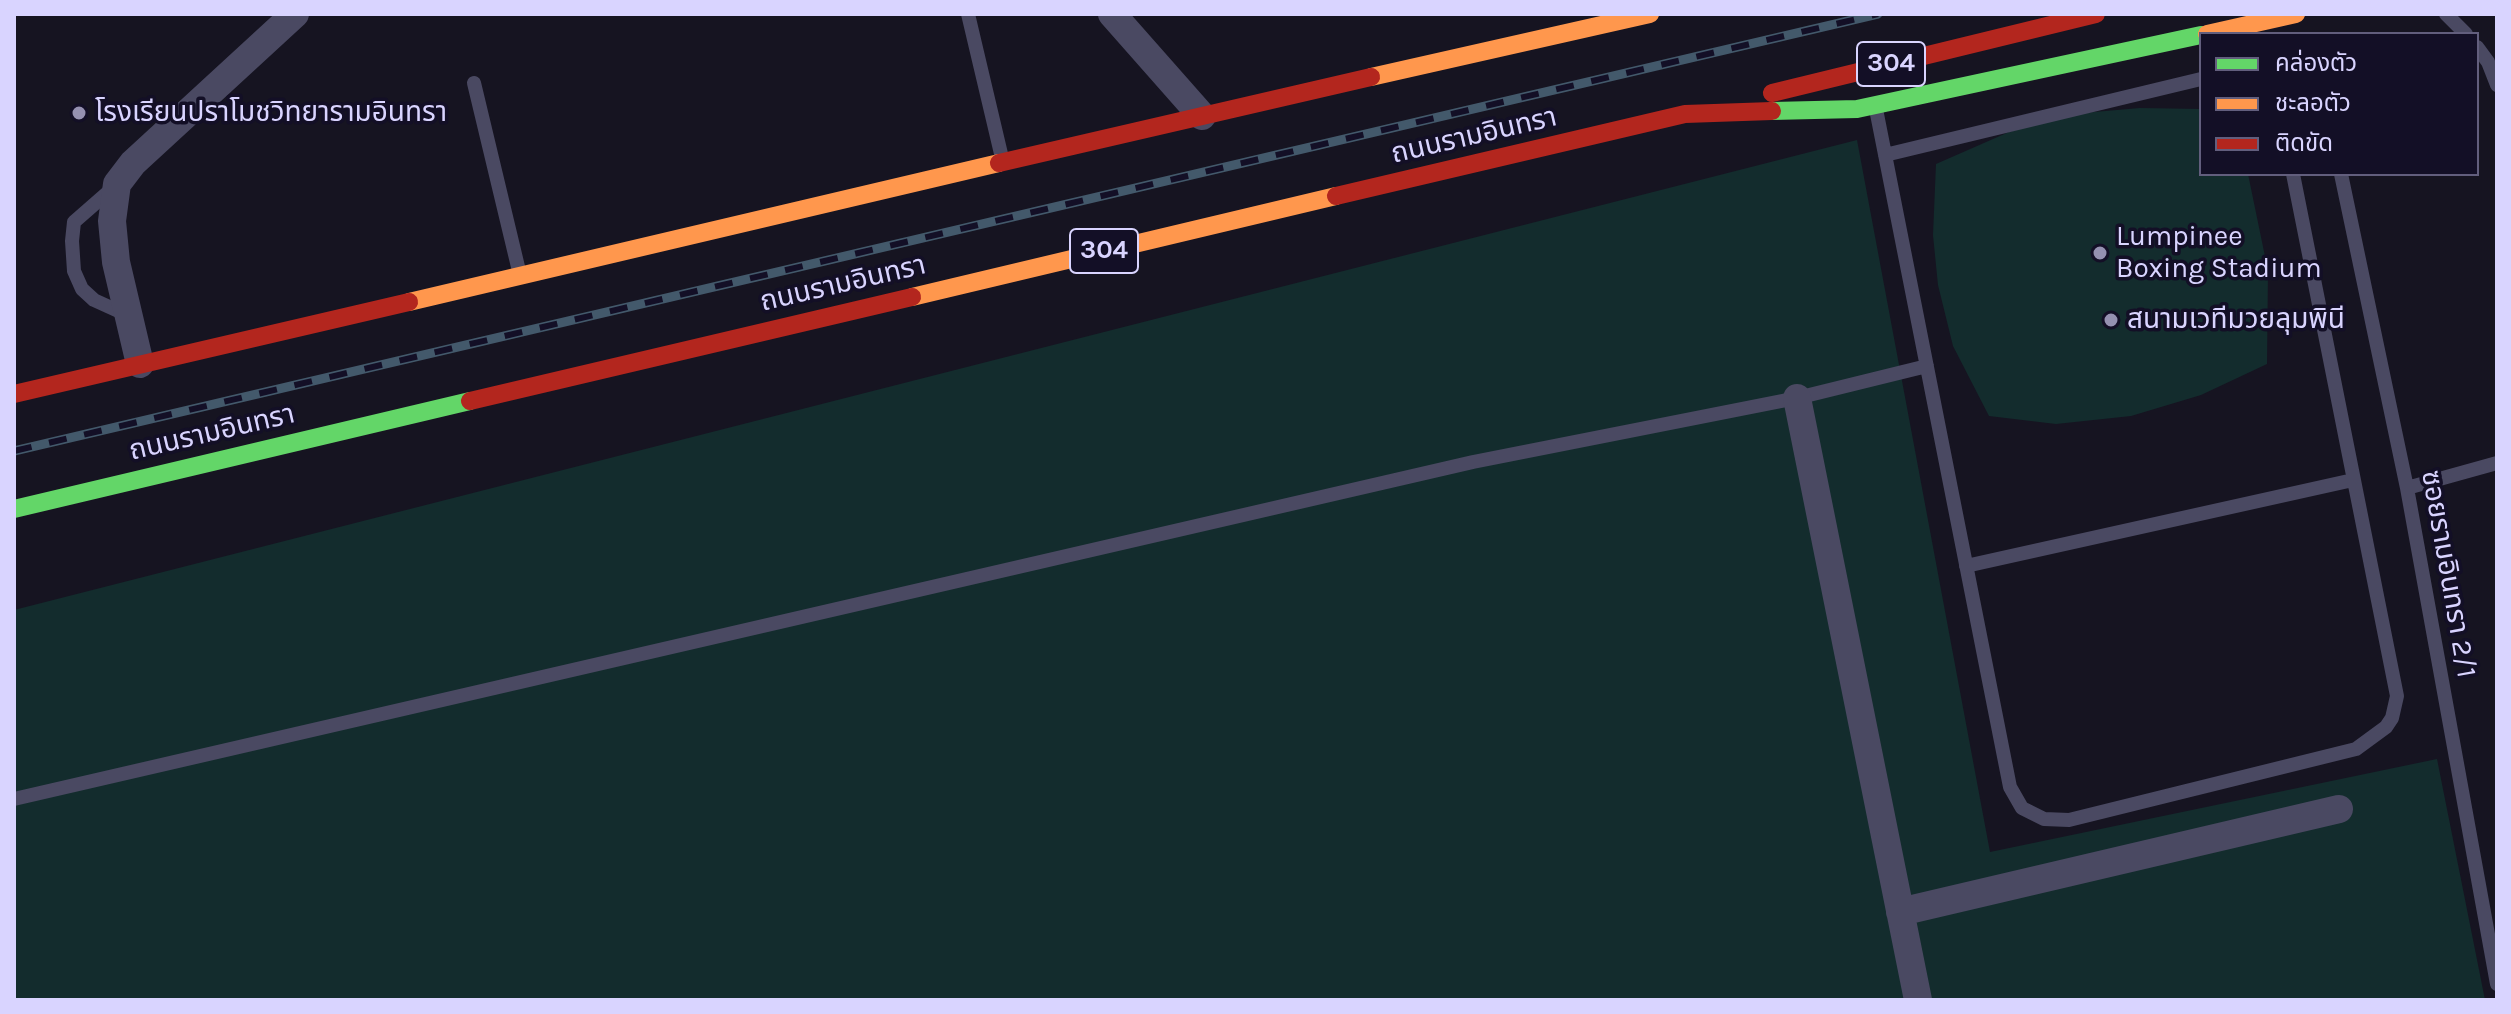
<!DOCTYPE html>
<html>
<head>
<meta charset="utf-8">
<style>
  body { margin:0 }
  #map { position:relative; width:2511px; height:1014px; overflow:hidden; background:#161421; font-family:Karla,"Noto Sans Thai",sans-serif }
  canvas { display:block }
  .frame { position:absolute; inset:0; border:16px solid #d9d4ff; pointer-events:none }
  .legend { position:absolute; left:2199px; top:32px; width:280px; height:144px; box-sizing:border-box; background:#130f26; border:2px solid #625e7d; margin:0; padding:10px 14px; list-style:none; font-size:24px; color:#d9d4ff }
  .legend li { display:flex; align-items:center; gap:16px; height:40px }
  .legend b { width:40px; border:2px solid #625e7d }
</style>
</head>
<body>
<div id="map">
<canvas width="2511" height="1014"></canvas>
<div class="frame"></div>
<ul class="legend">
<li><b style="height:10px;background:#63d668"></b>คล่องตัว</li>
<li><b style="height:10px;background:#ff974d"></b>ชะลอตัว</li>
<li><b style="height:10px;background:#b3261e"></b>ติดขัด</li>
</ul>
</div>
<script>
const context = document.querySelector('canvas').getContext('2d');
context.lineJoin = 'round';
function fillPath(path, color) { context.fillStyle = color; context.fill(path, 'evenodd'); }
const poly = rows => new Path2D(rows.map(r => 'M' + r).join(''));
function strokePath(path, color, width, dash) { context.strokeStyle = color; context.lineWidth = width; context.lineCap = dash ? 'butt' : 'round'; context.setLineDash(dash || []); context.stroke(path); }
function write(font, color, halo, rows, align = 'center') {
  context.font = font + ' Karla,"Noto Sans Thai",sans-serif'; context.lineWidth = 7; context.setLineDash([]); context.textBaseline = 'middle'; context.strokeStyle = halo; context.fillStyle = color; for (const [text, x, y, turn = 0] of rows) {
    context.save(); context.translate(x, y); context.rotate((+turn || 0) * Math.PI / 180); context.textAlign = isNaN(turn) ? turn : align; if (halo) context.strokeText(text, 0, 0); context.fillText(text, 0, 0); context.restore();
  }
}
const green = poly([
  [2140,108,2201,109,2201,174,2248,174,2268,271,2267,364,2201,395,2131,416,2056,424,1989,416,1953,346,1938,285,1933,235,1936,164,2009,132,2071,114],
  [1857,140,1990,852,2437,759,2485,1000,14,1000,14,610]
]);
const lane = poly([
  [968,14,1002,158],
  [2446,14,2466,34],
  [2477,47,2488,62,2497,85],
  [474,83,519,271],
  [1876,109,2010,787,2022,808,2044,819,2069,820,2356,749,2386,727,2392,718,2397,696,2293,174],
  [1885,155,2201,79],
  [2341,174,2407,488,2497,984],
  [114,187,74,222,72,241,74,271,82,289,94,300,127,315],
  [2407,488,2497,463],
  [1966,566,2353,480],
  [14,799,1473,462,1797,398,1927,366]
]);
const street = poly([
  [1112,14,1202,116],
  [140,364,116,262,112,221,117,184,133,163,295,14],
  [1797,398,1918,1000],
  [1900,912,2339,809]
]);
const fast = poly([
  [1772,111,1857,109,2201,35],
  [14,509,470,401]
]);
const slow = poly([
  [2207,34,2296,14],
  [1371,77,1650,14],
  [912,297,1336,196],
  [409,302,999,163]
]);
const jam = poly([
  [1772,93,2096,14],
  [999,163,1371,77],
  [1336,196,1685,114,1772,111],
  [14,394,409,302],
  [470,401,912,297]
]);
const rail = poly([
  [14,451,1878,14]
]);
const markers = [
  [79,113,8,"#9591b1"],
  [2100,253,8,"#9591b1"],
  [2111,320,8,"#9591b1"]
];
const shields = [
  [1891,64,68],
  [1104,251,68]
];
const shieldNames = [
  ["304",1891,64],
  ["304",1104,251]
];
const poiNames = [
  ["โรงเรียนปราโมชวิทยารามอินทรา",95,113],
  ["Lumpinee",2116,237],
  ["Boxing Stadium",2116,269],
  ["สนามเวทีมวยลุมพินี",2127,320]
];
const streetNames = [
  ["ถนนรามอินทรา",1474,136,-13],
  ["ถนนรามอินทรา",843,284,-13],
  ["ถนนรามอินทรา",212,433,-13],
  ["ซอยรามอินทรา 2/1",2448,574,80]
];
fillPath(green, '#132c2d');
strokePath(lane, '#4a4962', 14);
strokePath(street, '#4a4962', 28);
strokePath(fast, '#63d668', 18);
strokePath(slow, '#ff974d', 18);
strokePath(jam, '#b3261e', 18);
strokePath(rail, '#43596b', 9);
strokePath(rail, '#130f26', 6, [18]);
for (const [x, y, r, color] of markers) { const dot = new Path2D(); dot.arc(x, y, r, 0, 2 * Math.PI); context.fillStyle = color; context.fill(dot); strokePath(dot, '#130f26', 3); }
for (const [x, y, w] of shields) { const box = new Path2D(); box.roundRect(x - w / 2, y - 22, w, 44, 6); context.fillStyle = '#130f26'; context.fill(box); strokePath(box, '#d9d4ff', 2); }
write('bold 26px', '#d9d4ff', null, shieldNames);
write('28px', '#d9d4ff', '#130f26', poiNames, 'left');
write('28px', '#d9d4ff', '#130f26', streetNames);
</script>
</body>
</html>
